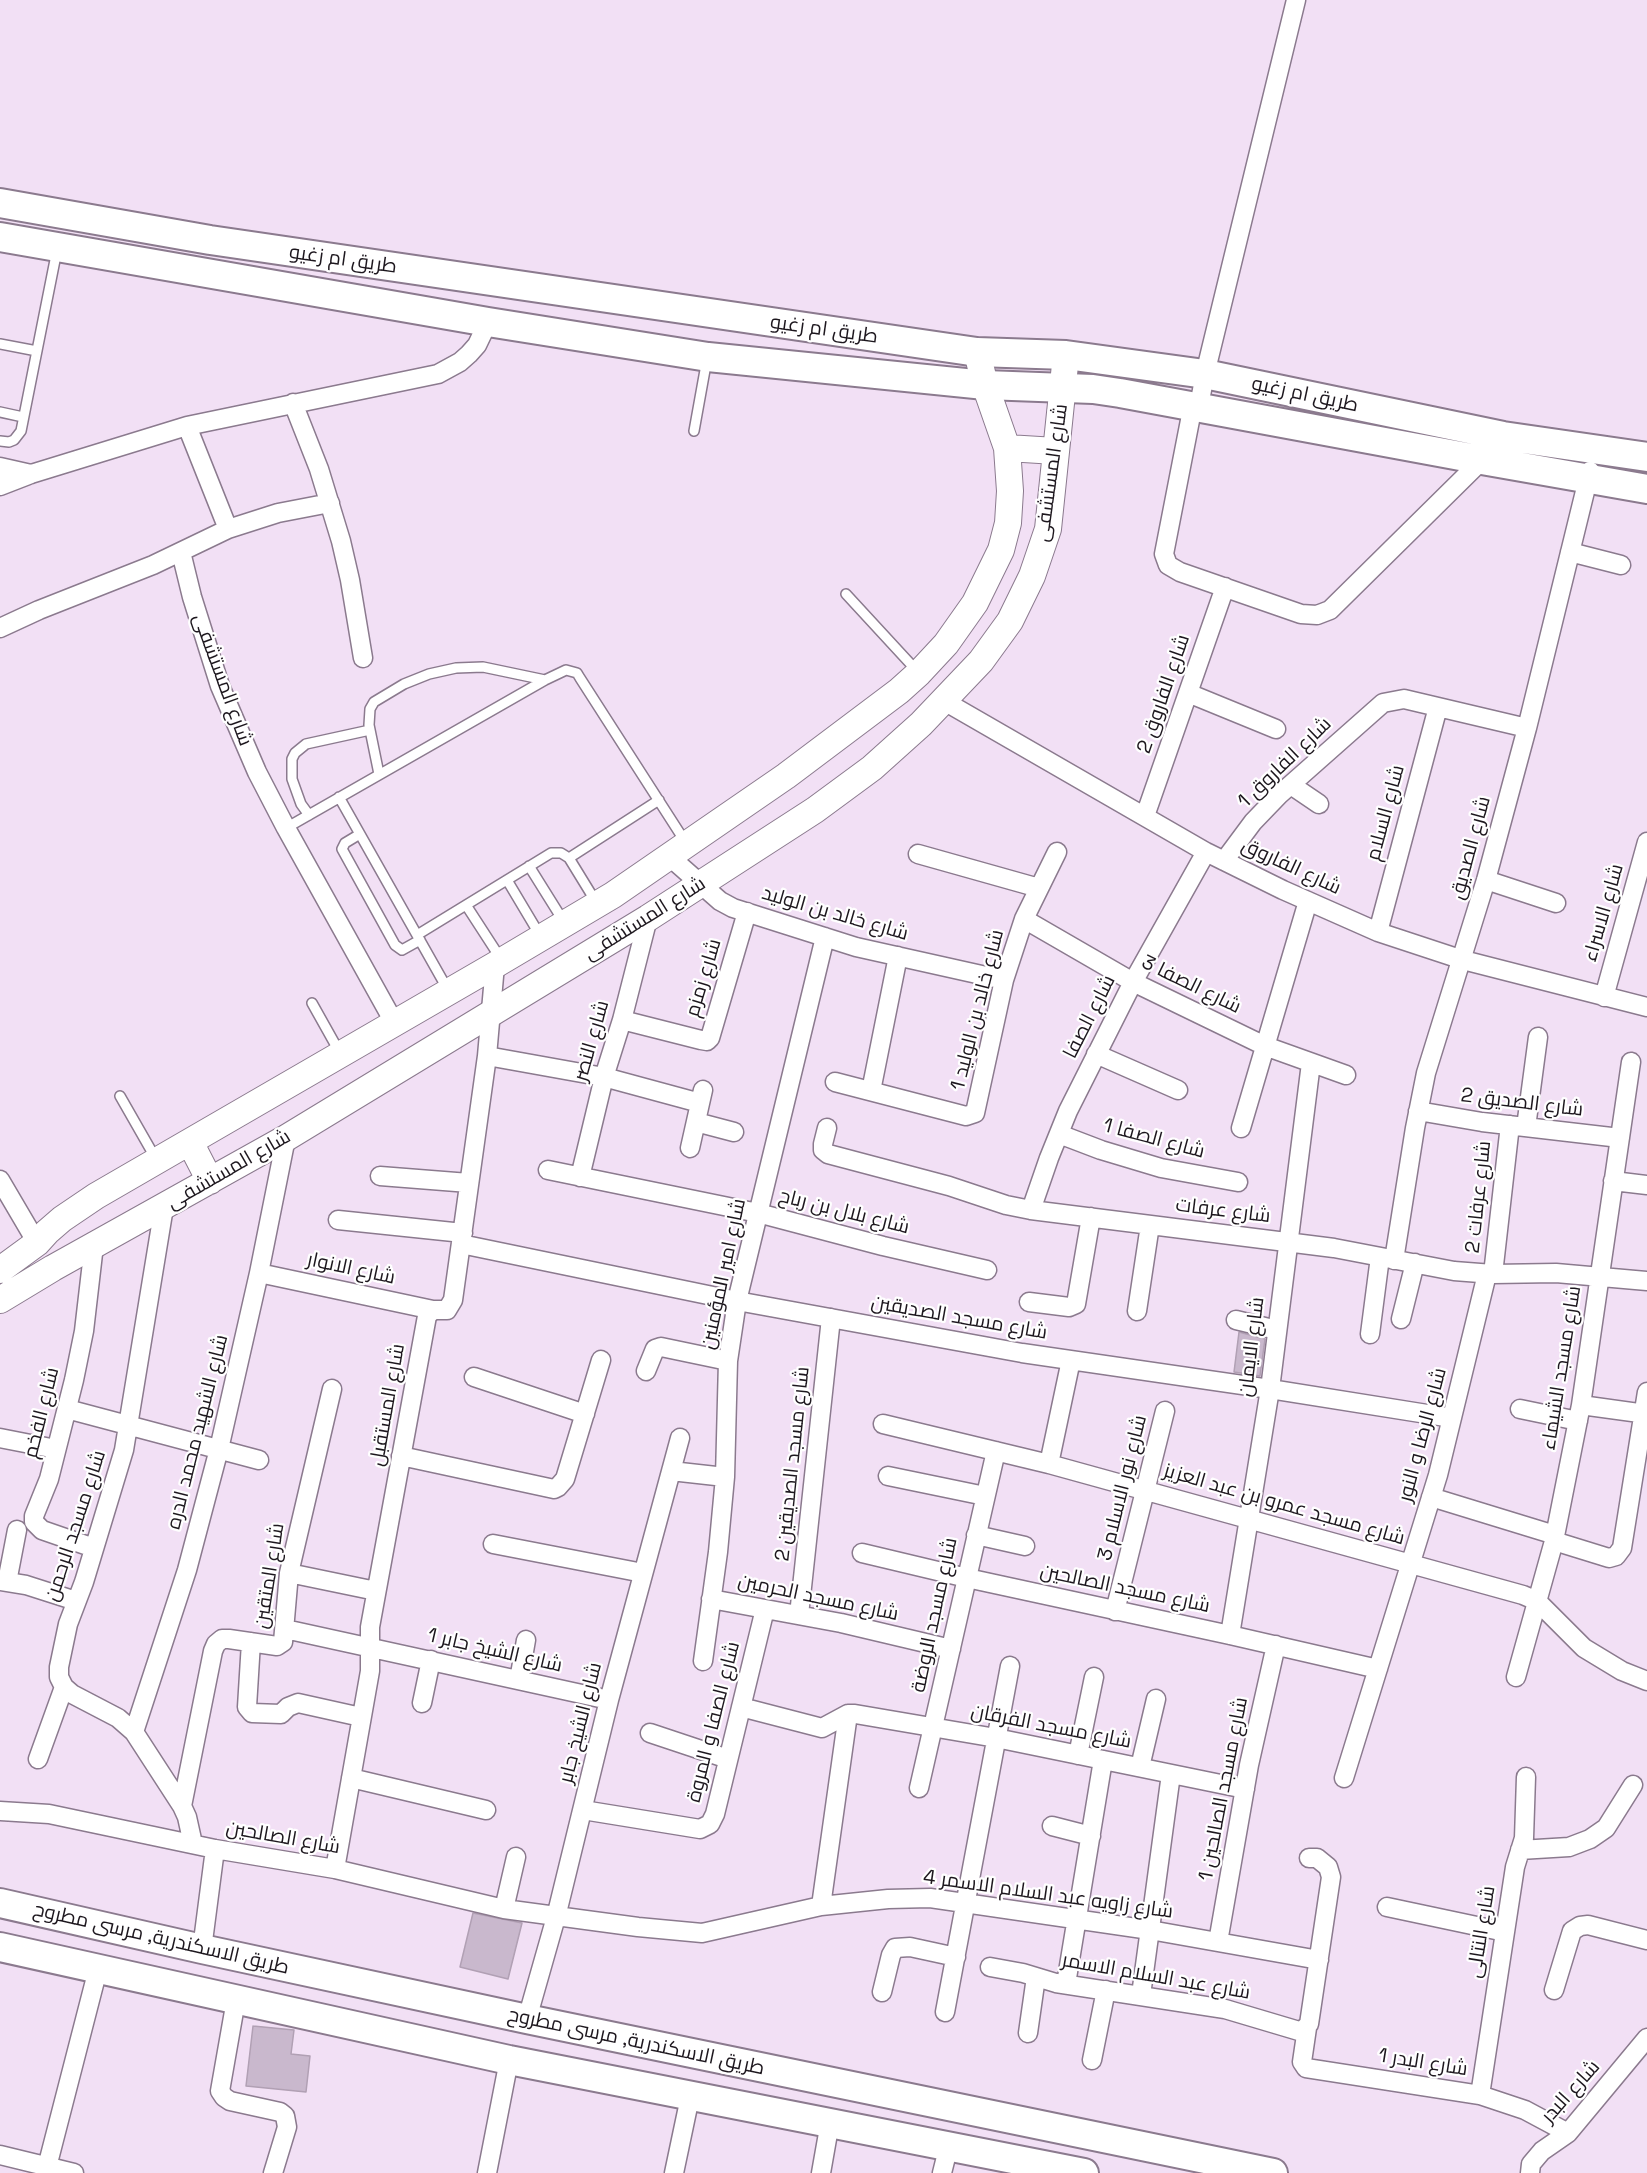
<!DOCTYPE html>
<html>
<head>
<meta charset="utf-8">
<style>
  body { margin:0 }
  canvas { display:block; background:#f2e0f5 }
</style>
</head>
<body>
<canvas width="1647" height="2173"></canvas>
<script>
const context = document.querySelector('canvas').getContext('2d');
context.lineJoin = 'round';
function fillPath(path, color) { context.fillStyle = color; context.fill(path, 'evenodd'); }
const poly = rows => new Path2D(rows.map(r => 'M' + r).join(''));
function strokePath(path, color, width, dash) { context.strokeStyle = color; context.lineWidth = width; context.lineCap = dash ? 'butt' : 'round'; context.setLineDash(dash || []); context.stroke(path); }
function write(font, color, halo, rows, align = 'center') {
  context.font = font + ' "Space Grotesk",Cairo,sans-serif'; context.lineWidth = 4.5; context.setLineDash([]); context.textBaseline = 'middle'; context.strokeStyle = halo; context.fillStyle = color; for (const [text, x, y, turn = 0] of rows) {
    context.save(); context.translate(x, y); context.rotate((+turn || 0) * Math.PI / 180); context.textAlign = isNaN(turn) ? turn : align; if (halo) context.strokeText(text, 0, 0); context.fillText(text, 0, 0); context.restore();
  }
}
const building = poly([
  [1239,1332,1265,1339,1260,1376,1234,1372,1239,1332],
  [473,1913,522,1923,508,1979,460,1967,473,1913],
  [253,2026,294,2030,291,2054,310,2056,306,2092,246,2086,253,2026]
]);
const lane = poly([
  [0,344,37,351],
  [0,412,23,417],
  [694,431,707,359],
  [0,441,9,442,14,440,21,431,57,250],
  [846,594,917,671],
  [379,774,369,725,370,709,374,702,404,684,429,674,456,668,483,667,545,680],
  [339,797,448,990],
  [309,815,301,804,292,779,292,759,295,753,306,744,370,730],
  [286,828,545,680,566,670,577,673,580,678,686,843],
  [360,834,345,843,342,849,395,945,402,950,420,940],
  [569,858,659,800],
  [529,866,564,922],
  [507,880,541,937],
  [466,905,501,959],
  [417,935,551,853,561,853,569,858,596,902],
  [312,1003,340,1053],
  [120,1096,156,1159]
]);
const street = poly([
  [293,403,319,469,341,541,350,580,363,658],
  [1193,405,1164,554,1168,565,1180,572,1301,614,1317,615,1330,610,1482,460],
  [1199,406,1205,374,1296,0],
  [187,426,228,529],
  [0,467,31,474],
  [0,486,31,474,187,426,438,374,460,362,469,354,477,345,488,322],
  [181,552,192,597,220,686,257,772,286,828,395,1024],
  [1570,552,1621,565],
  [0,628,39,610,153,565,228,529,278,513,330,503],
  [1188,693,1276,729],
  [944,701,1206,852,1283,890,1378,932,1463,960,1647,1007],
  [1291,785,1319,804],
  [1145,816,1225,587],
  [918,854,1039,888],
  [670,857,720,901,733,908,856,947,1004,980],
  [1224,861,1253,822,1279,795,1383,703,1404,699,1527,728],
  [1486,880,1556,903],
  [1024,919,1133,982,1265,1046,1346,1075],
  [1378,932,1438,707],
  [1604,997,1647,842],
  [622,1020,701,1040,707,1041,710,1038,747,912],
  [1096,1054,1178,1090],
  [487,1056,604,1077,700,1103],
  [835,1082,966,1116,975,1113,1004,980,1024,919,1057,852],
  [871,1091,898,956],
  [1418,1111,1482,1122,1620,1138],
  [696,1122,734,1132],
  [1526,1127,1538,1037],
  [827,1128,823,1144,823,1150,828,1154,949,1186,1006,1205,1031,1210,1334,1248,1454,1271,1493,1274,1556,1273,1647,1281],
  [1241,1128,1308,901],
  [1059,1134,1101,1150,1161,1168,1238,1182],
  [690,1148,703,1090],
  [548,1170,758,1213,883,1246,987,1270],
  [380,1176,469,1183],
  [580,1177,604,1077,622,1020,648,918],
  [0,1180,37,1243],
  [1613,1181,1647,1185],
  [164,1207,124,1450,84,1582,68,1624,59,1667,59,1677,64,1687,72,1694,118,1718,134,1732,182,1806],
  [1031,1210,1049,1158,1068,1111,1133,982,1206,852],
  [338,1220,463,1233],
  [461,1244,737,1301,1022,1353,1270,1389,1452,1418],
  [94,1245,84,1331,74,1380,49,1479,34,1516,34,1522,42,1530,94,1548],
  [1394,1260,1415,1128,1426,1073,1486,880,1527,728,1590,471],
  [259,1273,433,1310],
  [1493,1274,1510,1125],
  [1029,1302,1069,1307,1076,1304,1091,1217],
  [1137,1311,1150,1225],
  [1401,1319,1415,1263],
  [1236,1320,1277,1330],
  [1370,1334,1380,1257],
  [646,1371,655,1349,661,1347,728,1361],
  [474,1377,585,1414],
  [1581,1405,1647,1414],
  [67,1409,259,1460],
  [1520,1409,1578,1421],
  [883,1424,1049,1464,1523,1595,1537,1601,1584,1648,1622,1671,1647,1681],
  [0,1438,56,1449],
  [401,1456,554,1489,558,1487,565,1479,601,1360],
  [1049,1464,1071,1360],
  [671,1471,725,1477],
  [888,1476,985,1496],
  [1431,1497,1555,1535],
  [976,1535,1025,1546],
  [1554,1541,1609,1558,1616,1556,1622,1548,1647,1392],
  [493,1544,643,1573],
  [862,1553,967,1578,1230,1635,1378,1669],
  [289,1573,376,1591],
  [0,1581,26,1585,76,1601],
  [7,1582,17,1530],
  [711,1599,841,1623,951,1649],
  [1115,1611,1165,1411],
  [799,1615,831,1318],
  [285,1629,609,1700],
  [1230,1635,1270,1389,1311,1063],
  [251,1642,247,1707,252,1713,281,1714,288,1707,298,1703,361,1717],
  [703,1661,718,1552,725,1477,728,1361,737,1301,825,937],
  [1516,1677,1554,1541,1581,1405,1631,1062],
  [519,1680,526,1640],
  [422,1703,431,1660],
  [741,1707,822,1728,848,1714,855,1714,996,1738,1245,1789],
  [134,1732,187,1570,219,1449,259,1273,286,1138],
  [650,1733,728,1759],
  [1078,1755,1094,1677],
  [38,1759,64,1687],
  [1140,1767,1156,1699],
  [351,1778,486,1810],
  [1344,1778,1438,1475,1487,1274],
  [919,1788,996,1451],
  [583,1810,700,1829,710,1824,715,1814,765,1609],
  [0,1811,49,1814,215,1849,335,1869,504,1909,638,1927,702,1933,821,1906,888,1899,930,1898,1150,1930,1319,1960],
  [1052,1826,1091,1836],
  [193,1844,187,1817,182,1806,213,1651,216,1644,222,1639,229,1639,277,1646,283,1642,289,1573,332,1389],
  [1520,1850,1569,1847,1590,1839,1606,1828,1633,1785],
  [335,1869,370,1671,370,1627,427,1316,433,1310,447,1310,453,1300,487,1056,495,965],
  [821,1906,848,1714],
  [1387,1907,1505,1932],
  [504,1909,516,1857],
  [1218,1942,1249,1765,1276,1645],
  [202,1949,215,1849],
  [990,1967,1023,1973,1056,1983,1225,2009,1299,2031,1303,2030,1309,2024,1331,1877,1328,1867,1317,1858,1309,1858],
  [1066,1984,1103,1760],
  [1554,1990,1572,1931,1580,1926,1588,1925,1647,1940],
  [882,1992,891,1955,895,1948,910,1947,956,1957],
  [1141,1995,1171,1774],
  [236,2000,220,2091,224,2097,230,2101,280,2112,285,2116,287,2127,273,2173],
  [945,2012,1010,1666],
  [527,2019,556,1917,609,1700,680,1438],
  [1307,2028,1302,2062,1306,2068,1480,2095,1525,2110,1568,2133],
  [1028,2033,1036,1977],
  [1092,2060,1106,1990],
  [1480,2095,1515,1867,1524,1838,1526,1777],
  [0,2155,74,2173],
  [47,2167,98,1969],
  [487,2173,509,2060],
  [674,2173,690,2097],
  [821,2173,830,2122],
  [942,2173,949,2145],
  [1530,2173,1531,2164,1542,2151,1568,2133,1647,2038]
]);
const secondary = poly([
  [1007,448,1056,451],
  [190,1142,210,1181],
  [0,1270,37,1243,47,1232,62,1219,96,1196,495,965,613,895,786,776,899,691,919,673,946,644,975,603,1001,550,1008,523,1010,491,1007,448,985,385,977,352],
  [0,1300,53,1268,286,1138,648,918,815,810,872,768,921,724,981,661,1010,621,1032,576,1048,529,1066,355]
]);
const primary = poly([
  [0,203,210,240,977,352,1066,355,1205,374,1503,436,1647,457],
  [0,237,488,322,708,357,985,385,1093,389,1120,393,1482,460,1647,489],
  [0,1903,202,1949,527,2019,1273,2173],
  [0,1947,509,2060,1084,2173]
]);
const streetNames = [
  ["طريق ام زغيو",343,260,8],
  ["طريق ام زغيو",824,330,8],
  ["طريق ام زغيو",1305,395,12],
  ["شارع المستشفى",1052,473,-82],
  ["شارع المستشفى",222,680,70],
  ["شارع الفاروق 2",1164,694,-71],
  ["شارع الفاروق 1",1285,763,-44],
  ["شارع السلام",1386,813,-75],
  ["شارع الصديق",1471,848,-75],
  ["شارع الفاروق",1291,867,25],
  ["شارع الاسراء",1604,913,-74],
  ["شارع خالد بن الوليد",835,914,16],
  ["شارع المستشفى",645,919,-32],
  ["شارع زمزم",704,978,-73],
  ["شارع الصفا 3",1191,985,26],
  ["شارع خالد بن الوليد 1",978,1010,-76],
  ["شارع الصفا",1090,1017,-63],
  ["شارع النصر",592,1041,-74],
  ["شارع الصديق 2",1522,1103,7],
  ["شارع الصفا 1",1154,1139,15],
  ["شارع المستشفى",229,1170,-30],
  ["شارع عرفات 2",1479,1197,-84],
  ["شارع عرفات",1223,1211,7],
  ["شارع بلال بن رباح",844,1212,14],
  ["شارع الانوار",351,1269,12],
  ["شارع امير المؤمنين",724,1274,-78],
  ["شارع مسجد الصديقين",959,1318,10],
  ["شارع الايمان",1252,1347,-83],
  ["شارع مسجد الشيماء",1562,1368,-81],
  ["شارع المستقبل",388,1405,-80],
  ["شارع الفخم",42,1413,-76],
  ["شارع الشهيد محمد الدره",198,1432,-76],
  ["شارع الرضا و النور",1423,1435,-75],
  ["شارع مسجد الصديقين 2",793,1464,-84],
  ["شارع نور الاسلام 3",1123,1488,-76],
  ["شارع مسجد عمرو بن عبد العزيز",1284,1505,16],
  ["شارع مسجد الرحمن",76,1526,-72],
  ["شارع المتقين",270,1576,-81],
  ["شارع مسجد الصالحين",1125,1589,12],
  ["شارع مسجد الحرمين",818,1598,12],
  ["شارع مسجد الروضة",935,1615,-78],
  ["شارع الشيخ جابر 1",495,1651,13],
  ["شارع الصفا و المروة",714,1722,-76],
  ["شارع الشيخ جابر",581,1723,-76],
  ["شارع مسجد الفرقان",1051,1727,11],
  ["شارع مسجد الصالحين 1",1224,1789,-79],
  ["شارع الصالحين",283,1838,10],
  ["شارع زاويه عبد السلام الاسمر 4",1048,1895,8],
  ["شارع النتالى",1482,1932,-81],
  ["طريق الاسكندرية, مرسى مطروح",161,1939,13],
  ["شارع عبد السلام الاسمر",1156,1977,10],
  ["طريق الاسكندرية, مرسى مطروح",636,2042,12],
  ["شارع البدر 1",1423,2063,9],
  ["شارع البدر",1571,2092,-48]
];
fillPath(building, '#c9b8cd');
strokePath(building, '#b1a0b4', 1.5);
strokePath(lane, '#8b7a8e', 12);
strokePath(street, '#8b7a8e', 21);
strokePath(secondary, '#8b7a8e', 28);
strokePath(primary, '#8b7a8e', 32);
strokePath(lane, '#fff', 9);
strokePath(street, '#fff', 18);
strokePath(secondary, '#fff', 26);
strokePath(primary, '#fff', 28);
write('20px', '#1d171e', '#fff', streetNames);
</script>
</body>
</html>
